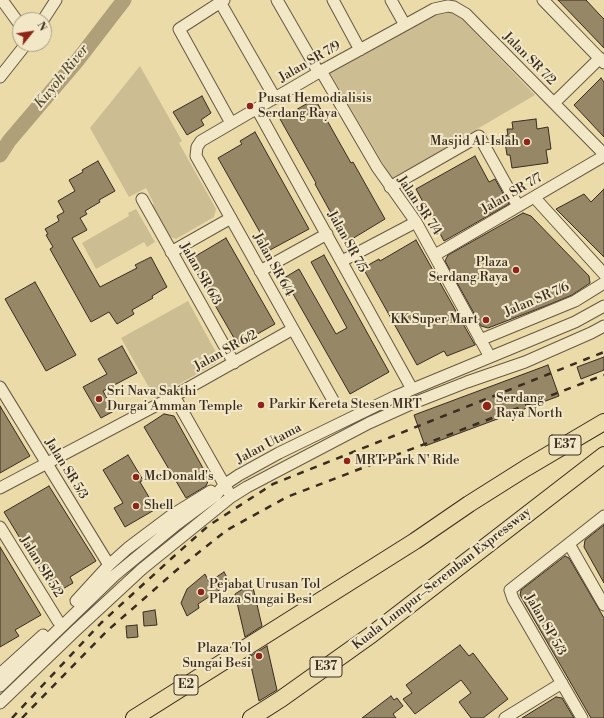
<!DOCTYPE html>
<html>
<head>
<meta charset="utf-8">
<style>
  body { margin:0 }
  #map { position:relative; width:604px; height:718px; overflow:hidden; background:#ebdba9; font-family:"Libre Bodoni",serif }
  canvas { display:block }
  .north { position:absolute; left:12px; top:12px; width:40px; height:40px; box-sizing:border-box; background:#f2e8c7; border:1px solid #a89d84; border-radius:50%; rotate:60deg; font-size:11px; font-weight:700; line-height:16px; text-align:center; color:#3a2c20 }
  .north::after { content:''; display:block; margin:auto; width:14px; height:18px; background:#8f2418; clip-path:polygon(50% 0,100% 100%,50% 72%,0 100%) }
</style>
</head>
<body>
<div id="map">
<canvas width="604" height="718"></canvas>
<div class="north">N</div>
</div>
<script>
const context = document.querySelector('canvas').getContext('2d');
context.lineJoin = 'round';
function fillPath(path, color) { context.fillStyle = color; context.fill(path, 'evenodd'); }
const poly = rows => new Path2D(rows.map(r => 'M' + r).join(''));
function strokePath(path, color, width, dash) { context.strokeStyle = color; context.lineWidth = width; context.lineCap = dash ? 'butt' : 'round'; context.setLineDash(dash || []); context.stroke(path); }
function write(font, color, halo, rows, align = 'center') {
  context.font = font + ' "Libre Bodoni",serif'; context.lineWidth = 4; context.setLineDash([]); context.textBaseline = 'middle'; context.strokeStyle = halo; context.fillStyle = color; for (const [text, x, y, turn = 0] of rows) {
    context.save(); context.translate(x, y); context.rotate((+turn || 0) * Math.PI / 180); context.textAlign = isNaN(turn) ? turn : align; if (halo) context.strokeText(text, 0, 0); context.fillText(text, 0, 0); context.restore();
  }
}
const green = poly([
  [438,12,455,12,535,95,392,179,330,73],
  [140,66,182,141,179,143,216,209,214,217,176,239,168,236,151,206,154,204,146,188,129,197,90,128],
  [136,209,155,242,147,247,144,242,96,269,82,243,129,216,128,213],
  [188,301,218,356,216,363,155,398,121,338]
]);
const river = poly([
  [0,155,9,141,77,61,124,0]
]);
const building = poly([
  [558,0,586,0,599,14,604,19,604,48,558,0],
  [601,78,604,82,604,137,574,105,601,78],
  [202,96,211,113,201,120,204,125,187,135,173,112,202,96],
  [315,99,351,163,353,162,385,219,347,242,315,184,316,183,280,119,315,99],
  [536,119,537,129,548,127,551,149,546,150,548,163,512,168,510,155,507,155,504,136,508,135,507,129,513,129,512,122,536,119],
  [255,132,309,229,270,250,218,158,242,144,240,141,255,132],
  [475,156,489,182,495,179,509,204,444,241,416,189,475,156],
  [98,161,115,191,99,200,100,202,85,211,87,214,80,218,87,230,72,238,100,287,137,268,135,265,151,257,167,287,152,296,153,298,132,310,134,314,117,324,109,312,91,322,50,249,53,247,46,235,48,234,45,229,59,221,57,216,64,212,58,201,75,191,69,180,83,172,82,170,98,161],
  [604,189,604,257,556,209,584,194,591,202,604,189],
  [523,213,531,216,589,276,590,283,572,295,548,305,488,328,481,326,445,261,448,255,523,213],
  [226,238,275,324,238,345,189,260,226,238],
  [416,240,475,345,447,356,444,351,417,365,363,268,379,259,380,261,416,240],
  [324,255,389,372,350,394,284,278,299,269,336,334,347,328,311,262,324,255],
  [35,282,76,355,46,371,5,299,35,282],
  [122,346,137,373,103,391,114,411,101,418,83,387,107,374,98,359,122,346],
  [604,357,604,370,581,379,577,367,604,357],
  [548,365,559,396,425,446,414,415,548,365],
  [0,406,30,456,0,473,0,406],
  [164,414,174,416,209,479,206,486,186,498,144,427,164,414],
  [128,455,143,480,140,482,156,509,125,527,114,508,123,503,103,470,128,455],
  [49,486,96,561,70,577,73,583,54,594,4,512,49,486],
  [604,525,604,583,584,547,585,540,604,525],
  [0,547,41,615,15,630,19,636,0,647,0,547],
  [565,556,569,558,604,618,604,718,591,718,520,595,521,590,565,556],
  [224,572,230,583,198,604,199,608,187,616,181,603,187,589,205,574,209,582,224,572],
  [252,583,262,626,245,637,235,594,252,583],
  [155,610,157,625,144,626,143,612,155,610],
  [137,625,138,637,127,638,126,626,137,625],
  [460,645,469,656,473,653,508,699,483,718,471,718,459,702,471,693,461,680,415,714,403,699,412,693,406,685,460,645],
  [267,646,277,690,259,701,249,657,267,646],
  [391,696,394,700,397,698,403,706,393,714,396,718,362,718,391,696],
  [556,697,562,698,574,718,522,718,556,697]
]);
const minor = poly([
  [2,0,20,25],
  [224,0,179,29,231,123],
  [277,0,319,73],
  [333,0,360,50],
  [391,0,405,25],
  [543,0,604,63],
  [220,2,275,98],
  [43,20,56,0],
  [321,71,377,167,416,222,490,357],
  [0,77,26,44],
  [554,103,600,58],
  [257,109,412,389],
  [390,187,479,136,518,206],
  [534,197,604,274],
  [142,199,234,363],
  [171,252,231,218],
  [435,255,604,156],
  [342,261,416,222],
  [260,271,327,234],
  [480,340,575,301,604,283],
  [0,387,109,565],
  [174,396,228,491],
  [334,402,196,156,197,147,201,141,321,71,405,25,434,9,448,6,454,7,466,14,604,154],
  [0,488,174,396,293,329],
  [0,527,58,621],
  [569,544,604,605],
  [76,601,109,565,128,548,172,515,211,491],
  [0,674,43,635],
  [0,686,115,575,177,524,216,495,224,485,239,475,279,453,396,396,575,322,604,306],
  [0,703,75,631,142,569,231,497,247,487,369,423,411,404,467,382,525,362,591,333,604,326],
  [505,718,562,683],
  [582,718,513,599,510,590,604,516]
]);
const highway = poly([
  [134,718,415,541,469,504,526,468,604,422],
  [251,718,281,699,371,635,604,455]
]);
const rail = poly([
  [12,718,101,623,172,558,208,526,273,484,604,352],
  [22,718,107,631,179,568,227,530,287,497,604,375]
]);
const markers = [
  [250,106,4,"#8f2418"],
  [527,142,4,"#8f2418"],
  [516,270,4,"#8f2418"],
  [486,320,4,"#8f2418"],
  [99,399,4,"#8f2418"],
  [261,405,4,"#8f2418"],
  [487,406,5,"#8f2418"],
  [347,461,4,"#8f2418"],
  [136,477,4,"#8f2418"],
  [136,506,4,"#8f2418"],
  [201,592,4,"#8f2418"],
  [259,656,4,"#8f2418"]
];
const shields = [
  [565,445,32],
  [326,667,32],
  [186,685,24]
];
const shieldNames = [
  ["E37",565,445],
  ["E37",326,667],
  ["E2",186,685]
];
const streetNames = [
  ["Jalan SR 7/2",529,59,45],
  ["Jalan SR 7/9",310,62,-30],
  ["Jalan SR 7/7",512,194,-30],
  ["Jalan SR 7/4",419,206,56],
  ["Jalan SR 7/5",347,242,61],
  ["Jalan SR 6/4",273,265,61],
  ["Jalan SR 6/3",200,274,60],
  ["Jalan SR 7/6",537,300,-23],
  ["Jalan SR 6/2",226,351,-29],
  ["Jalan Utama",269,444,-28],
  ["Jalan SR 5/3",66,469,58],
  ["Jalan SR 5/2",41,567,58],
  ["Kuala Lumpur–Seremban Expressway",442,579,-38],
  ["Jalan SP 5/3",545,625,60]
];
const poiNames = [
  ["Pusat Hemodialisis",258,99],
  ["Serdang Raya",258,114],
  ["Masjid Al-Islah",519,142,"right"],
  ["Plaza",508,263,"right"],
  ["Serdang Raya",508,278,"right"],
  ["KK Super Mart",478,320,"right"],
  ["Sri Nava Sakthi",107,392],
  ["Durgai Amman Temple",107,407],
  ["Serdang",496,399],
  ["Raya North",496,414],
  ["Parkir Kereta Stesen MRT",269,405],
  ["MRT Park N' Ride",355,461],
  ["McDonald's",144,477],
  ["Shell",144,506],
  ["Pejabat Urusan Tol",209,585],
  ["Plaza Sungai Besi",209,600],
  ["Plaza Tol",251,649,"right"],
  ["Sungai Besi",251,664,"right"]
];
const waterNames = [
  ["Kuyoh River",62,77,-51]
];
fillPath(green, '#cdbd92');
strokePath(river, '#afa07a', 15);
fillPath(building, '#968767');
strokePath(building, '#3a2c20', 1);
strokePath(minor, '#665842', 13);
strokePath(highway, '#3a2c20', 18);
strokePath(minor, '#f2e8c7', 11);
strokePath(highway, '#ebdba9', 16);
strokePath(rail, '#3a2c20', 2.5, [7, 7]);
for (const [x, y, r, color] of markers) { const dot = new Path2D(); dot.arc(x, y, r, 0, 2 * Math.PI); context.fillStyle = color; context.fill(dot); strokePath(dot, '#f2e8c7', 1.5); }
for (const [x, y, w] of shields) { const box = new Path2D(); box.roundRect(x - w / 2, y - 10, w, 20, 3); context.fillStyle = '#f2e8c7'; context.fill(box); strokePath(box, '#3a2c20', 1); }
write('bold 12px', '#3a2c20', null, shieldNames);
write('13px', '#3a2c20', '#f2e8c7', streetNames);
write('13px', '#3a2c20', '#f2e8c7', poiNames, 'left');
write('italic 14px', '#574936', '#f2e8c7', waterNames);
</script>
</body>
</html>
